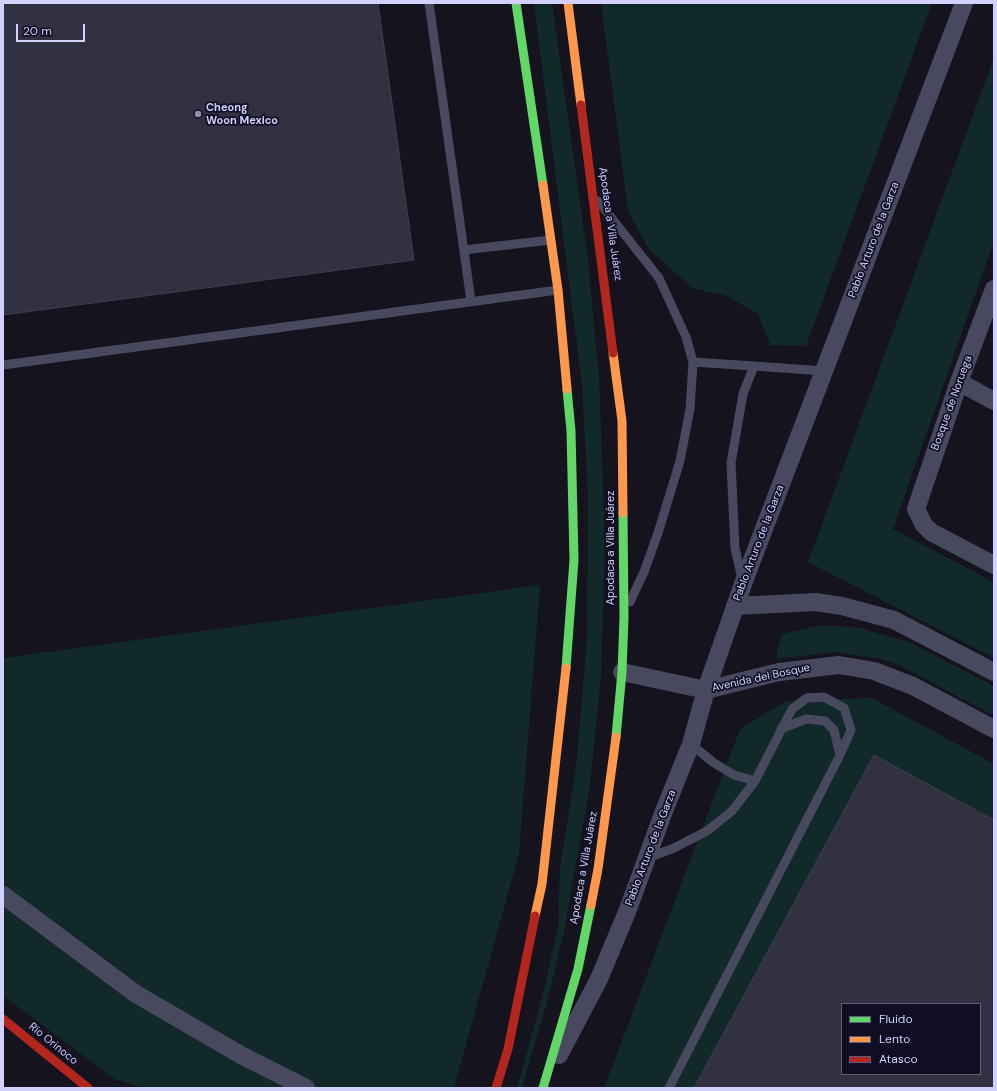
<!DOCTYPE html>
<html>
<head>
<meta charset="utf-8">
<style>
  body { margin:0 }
  #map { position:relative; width:997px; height:1091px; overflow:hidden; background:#14131e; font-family:"DM Sans",sans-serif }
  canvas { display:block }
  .frame { position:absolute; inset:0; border:4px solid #d2d1fe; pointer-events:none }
  .legend { position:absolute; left:841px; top:1003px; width:140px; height:72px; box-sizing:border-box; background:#100e23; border:1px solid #5e5c7b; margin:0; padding:5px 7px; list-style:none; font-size:12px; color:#d2d1fe }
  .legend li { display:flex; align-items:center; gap:8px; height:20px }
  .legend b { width:20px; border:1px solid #5e5c7b }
  .scale { position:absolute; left:16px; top:24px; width:69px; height:18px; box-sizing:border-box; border:2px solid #d2d1fe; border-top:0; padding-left:5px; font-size:12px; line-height:14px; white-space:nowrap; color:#d2d1fe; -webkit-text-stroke:3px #100e23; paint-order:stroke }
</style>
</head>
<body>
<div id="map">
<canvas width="997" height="1091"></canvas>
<div class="frame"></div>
<ul class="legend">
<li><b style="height:5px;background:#63d668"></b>Fluido</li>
<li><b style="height:5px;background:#ff974d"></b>Lento</li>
<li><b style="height:5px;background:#b3261e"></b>Atasco</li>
</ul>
<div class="scale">20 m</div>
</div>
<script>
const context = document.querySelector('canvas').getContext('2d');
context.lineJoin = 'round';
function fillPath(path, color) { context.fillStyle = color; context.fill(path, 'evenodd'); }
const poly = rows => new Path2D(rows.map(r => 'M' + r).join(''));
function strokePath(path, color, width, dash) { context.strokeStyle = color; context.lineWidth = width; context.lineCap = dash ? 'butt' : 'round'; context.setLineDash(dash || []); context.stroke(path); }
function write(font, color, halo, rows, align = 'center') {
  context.font = font + ' "DM Sans",sans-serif'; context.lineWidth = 3.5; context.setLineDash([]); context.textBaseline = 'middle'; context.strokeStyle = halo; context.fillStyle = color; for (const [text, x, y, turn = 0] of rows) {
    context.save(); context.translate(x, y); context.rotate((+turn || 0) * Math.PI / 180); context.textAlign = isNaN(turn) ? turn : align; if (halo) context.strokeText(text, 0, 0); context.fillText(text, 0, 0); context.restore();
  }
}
const green = poly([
  [534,3,552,3,587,252,599,375,605,543,601,677,590,785,564,932,548,998,522,1088,517,1088,543,994,558,927,560,867,576,767,587,638,588,497,582,385],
  [601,3,932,3,806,346,770,345,758,314,727,296,692,288,648,248,628,211],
  [994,58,994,241,893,529,994,582,994,658,808,562],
  [540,585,519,854,454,1088,143,1088,114,1079,3,996,3,658],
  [817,626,839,626,860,628,909,642,994,686,994,716,901,666,881,659,834,652,777,659,777,649,782,634],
  [872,698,994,764,994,1088,604,1088,740,729,786,701],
  [842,1004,980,1004,980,1074,842,1074]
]);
const building = poly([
  [3,3,378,3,414,260,3,315,3,3],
  [874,755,994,820,994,1088,694,1088,874,755],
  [842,1004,980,1004,980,1074,842,1074,842,1004]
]);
const lane = poly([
  [429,3,471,301],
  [598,201,659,278,686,337,693,362,690,409,680,461,658,533,644,572,630,602],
  [464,250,550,240],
  [693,362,754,366],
  [3,365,558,290],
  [742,579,735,548,731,463,743,394,754,366,824,371],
  [781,729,806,719,825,721,834,730,840,755],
  [691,744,714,763,734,775,755,781],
  [648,858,674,848,707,831,732,811,755,781,792,709,807,698,824,697,844,708,851,730,840,755,669,1088]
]);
const street = poly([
  [994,289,959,382,916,509,924,525,931,532,994,565],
  [959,382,994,401],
  [735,606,816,602,842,606,894,620,994,672],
  [622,672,706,690,779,672,839,665,874,671,913,686,994,729],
  [3,895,136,994,241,1055,306,1088],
  [559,1055,599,979,627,912,664,811,691,744,706,690,743,584,964,3]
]);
const fast = poly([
  [516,3,543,185],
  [566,668,574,560,571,431,567,389],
  [616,737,622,672,624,618,623,513],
  [543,1088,578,969,591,905]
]);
const slow = poly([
  [568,3,581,105],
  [543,185,558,290,567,389],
  [613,353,622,421,623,513],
  [591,905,598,869,616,737],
  [535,916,542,884,566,668]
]);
const jam = poly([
  [581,105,613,353],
  [3,1019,88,1088],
  [496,1088,508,1049,535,916]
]);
const markers = [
  [198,114,4,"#908eb0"]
];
const poiNames = [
  ["Cheong",206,108],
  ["Woon Mexico",206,121]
];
const streetNames = [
  ["Apodaca a Villa Juárez",610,224,82],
  ["Pablo Arturo de la Garza",874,240,-69],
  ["Bosque de Noruega",952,403,-70],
  ["Pablo Arturo de la Garza",759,543,-69],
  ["Apodaca a Villa Juárez",611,548,-90],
  ["Avenida del Bosque",761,678,-12],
  ["Pablo Arturo de la Garza",651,848,-69],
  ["Apodaca a Villa Juárez",584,868,-80],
  ["Río Orinoco",53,1044,39]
];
fillPath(green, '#112928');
fillPath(building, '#323141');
strokePath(building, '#3f3d52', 1);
strokePath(lane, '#48495f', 9);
strokePath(street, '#48495f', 18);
strokePath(fast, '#63d668', 9);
strokePath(slow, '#ff974d', 9);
strokePath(jam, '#b3261e', 9);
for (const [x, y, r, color] of markers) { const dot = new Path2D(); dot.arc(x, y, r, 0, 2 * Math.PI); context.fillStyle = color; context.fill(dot); strokePath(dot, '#100e23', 1.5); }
write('bold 11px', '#d2d1fe', '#100e23', poiNames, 'left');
write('11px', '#d2d1fe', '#100e23', streetNames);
</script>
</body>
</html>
